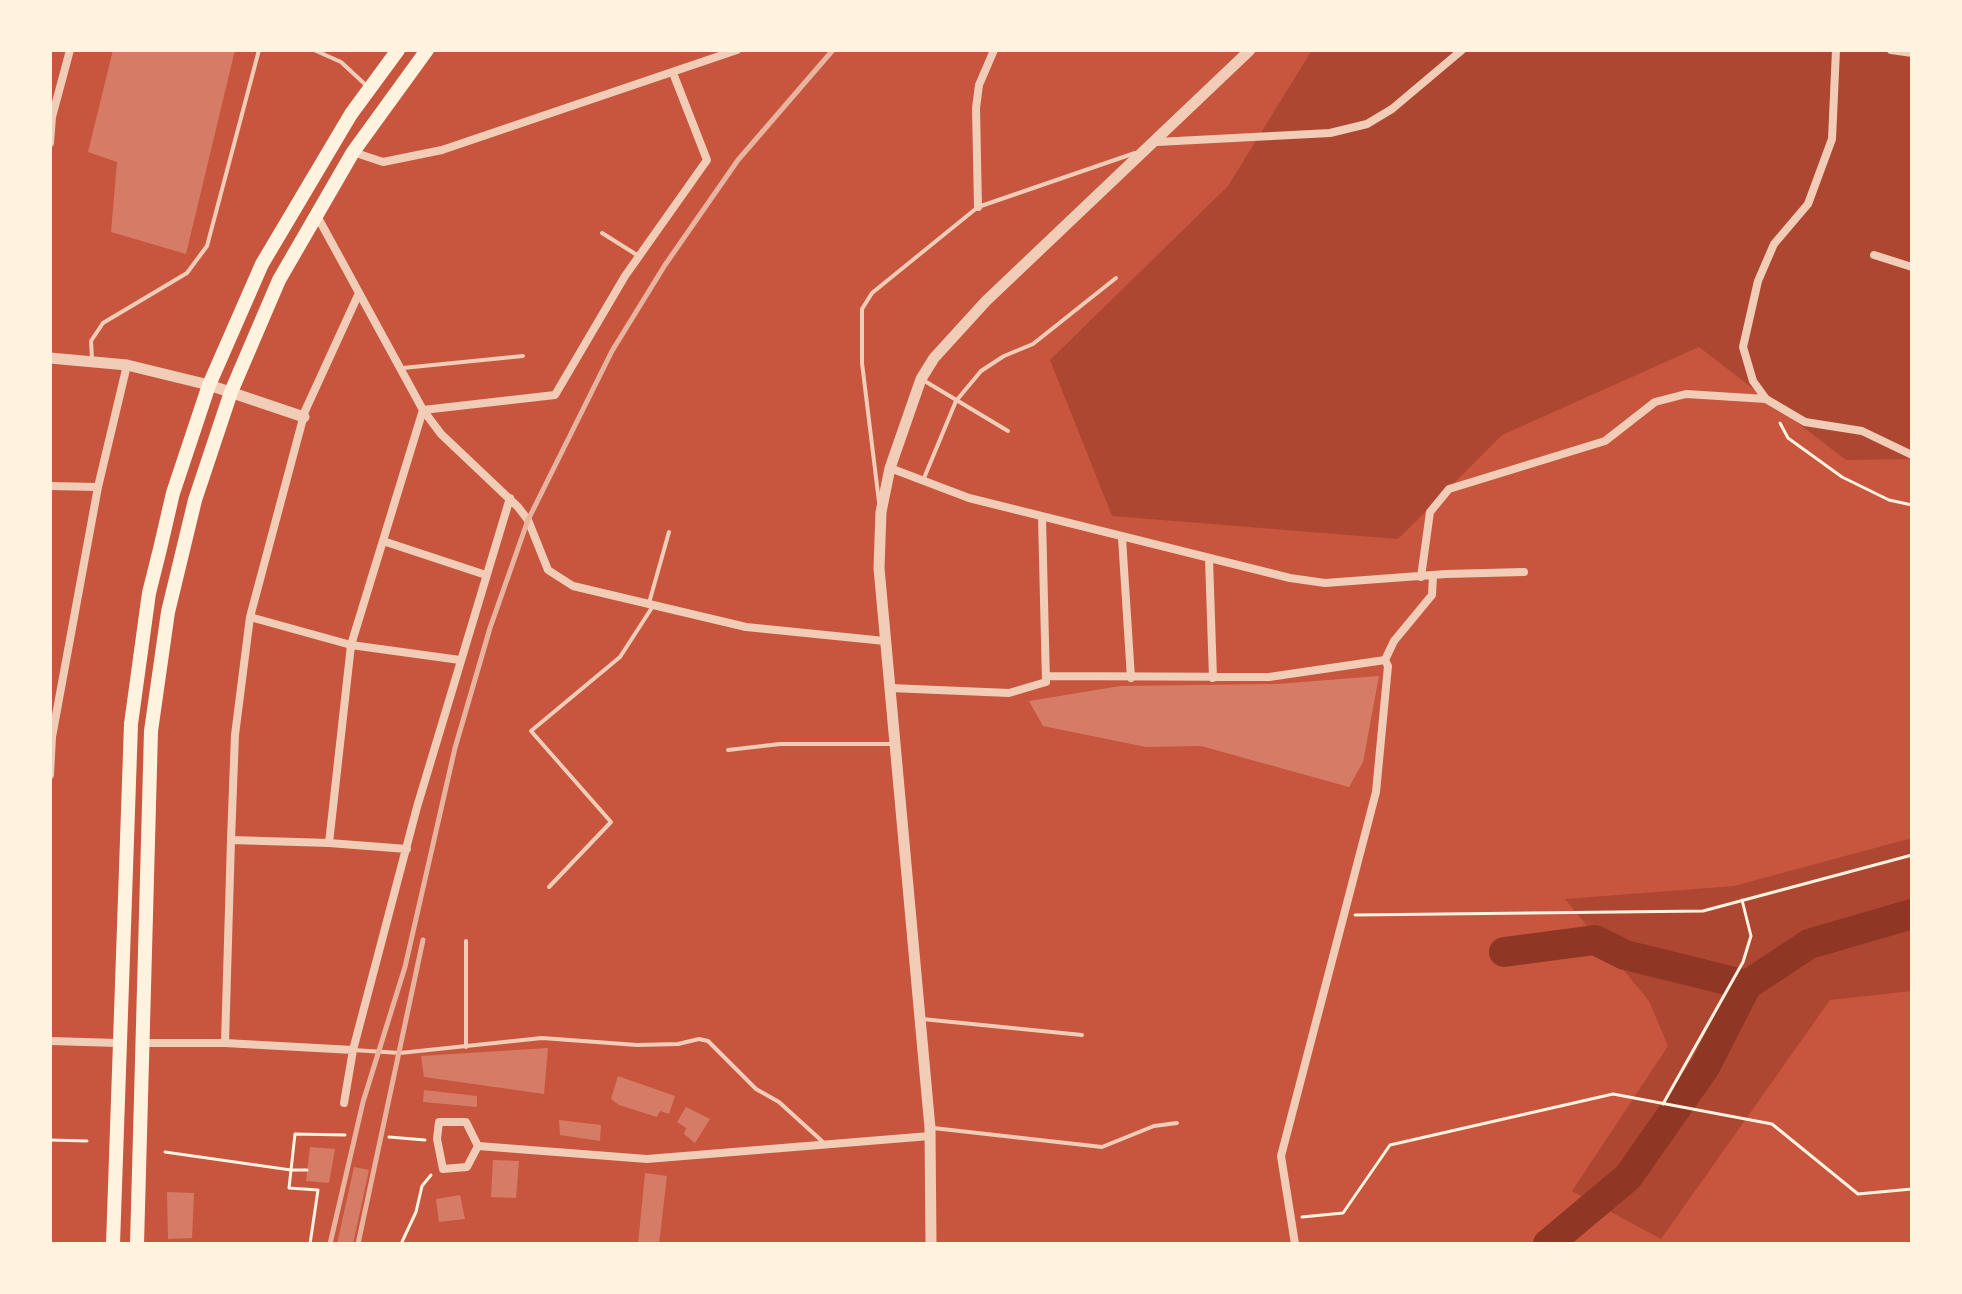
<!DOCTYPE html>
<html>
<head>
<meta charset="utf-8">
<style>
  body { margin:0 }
  #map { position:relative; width:1962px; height:1294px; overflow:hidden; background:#c8553d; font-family:"DejaVu Sans",sans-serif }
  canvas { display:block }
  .frame { position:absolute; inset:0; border:52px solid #fff3e0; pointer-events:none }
</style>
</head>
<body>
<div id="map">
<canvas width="1962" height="1294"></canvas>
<div class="frame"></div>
</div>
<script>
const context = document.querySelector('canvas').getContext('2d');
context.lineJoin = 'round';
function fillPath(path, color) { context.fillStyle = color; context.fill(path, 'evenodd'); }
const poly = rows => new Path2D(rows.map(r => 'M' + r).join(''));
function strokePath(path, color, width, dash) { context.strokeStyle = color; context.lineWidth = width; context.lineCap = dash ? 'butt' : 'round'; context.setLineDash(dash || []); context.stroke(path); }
const green = poly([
  [1312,50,1912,50,1912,459,1846,460,1699,347,1502,435,1398,539,1112,516,1050,360,1228,186],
  [1912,838,1912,991,1830,1000,1661,1239,1572,1191,1668,1046,1649,1001,1565,899,1734,886]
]);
const river = poly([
  [1504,952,1595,940,1625,955,1747,985],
  [1548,1244,1628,1177,1705,1067,1747,985,1809,944,1912,914]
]);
const building = poly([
  [113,50,235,50,186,254,111,232,117,162,88,152],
  [1379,676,1363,762,1349,787,1201,746,1146,747,1043,726,1029,701,1120,686,1277,684],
  [548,1048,544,1094,424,1077,421,1056],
  [618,1076,675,1096,669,1114,660,1111,657,1117,619,1105,611,1099],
  [424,1090,477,1096,477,1107,423,1102],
  [686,1107,710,1119,695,1143,684,1134,686,1128,677,1122],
  [559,1120,601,1125,600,1141,560,1135],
  [310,1147,335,1149,329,1183,306,1181],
  [493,1160,519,1161,516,1198,491,1197],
  [354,1167,369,1170,353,1244,337,1244],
  [645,1173,667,1176,659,1244,638,1244],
  [167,1192,194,1193,192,1238,168,1239],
  [460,1195,465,1219,439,1222,436,1199]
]);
const path = poly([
  [1780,423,1788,438,1842,477,1889,500,1912,505],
  [1355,915,1703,911,1912,855],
  [1663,1104,1743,962,1751,936,1742,900],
  [389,1137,425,1140],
  [50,1140,87,1141],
  [165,1152,291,1170,295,1134,345,1135],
  [307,1170,291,1170,289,1188,318,1190,310,1244],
  [1302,1217,1343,1213,1390,1145,1613,1094,1772,1124,1858,1194,1912,1189],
  [401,1244,416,1212,422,1186,431,1175]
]);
const service = poly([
  [314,50,341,62,368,87],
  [602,233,637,255],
  [92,358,91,341,103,323,187,273,207,246,259,50],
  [403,368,523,356],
  [923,380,1008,431],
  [924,478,956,401,981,371,1004,356,1033,344,1116,278],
  [879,502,862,363,862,309,872,293,978,207,1135,153],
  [649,603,669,532],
  [728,750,780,744,892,744],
  [549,887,611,822,531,731,620,657,653,606],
  [466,941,466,1047],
  [922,1019,1082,1035],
  [353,1050,400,1053,542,1038,637,1045,678,1044,699,1039,708,1041,756,1089,779,1102,823,1142],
  [933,1128,1102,1147,1154,1126,1177,1123]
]);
const minor = poly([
  [1836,50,1832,139,1808,204,1774,244,1758,281,1743,347,1753,381,1766,399,1805,422,1862,431,1912,455],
  [1891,50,1912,53],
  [1157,142,1330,133,1367,124,1392,109,1462,50],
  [50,143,52,117,70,50],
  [353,152,383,162,442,150,737,50],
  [978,207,976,108,979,85,994,50],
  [316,214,423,410,441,434,518,507,528,520,548,570,573,586,746,627,885,641],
  [1874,255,1912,267],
  [890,468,969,498,1290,578,1325,583,1446,574,1524,572],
  [50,486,98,487],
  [1122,538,1131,678],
  [383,541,486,575],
  [1209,559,1213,678],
  [1421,577,1430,512,1449,489,1605,441,1655,402,1686,394,1766,399],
  [250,617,351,645,460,660],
  [1046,676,1269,677,1385,660],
  [890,688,1009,693,1046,682,1042,518],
  [50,775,52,737,98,487,127,365],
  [231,840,235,735,250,617,305,411,359,293],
  [407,849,329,843,351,645,423,410,555,395,625,276,707,160,673,73],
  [50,1041,118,1043],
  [140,1043,225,1043,353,1050],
  [225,1043,231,840,329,843],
  [344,1103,353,1050,417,807,510,498],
  [478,1146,467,1167,443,1169,437,1139,439,1122,466,1122,478,1146,647,1159,930,1136],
  [1295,1244,1281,1156,1376,792,1388,666,1385,660,1394,641,1432,595,1433,576]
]);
const tertiary = poly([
  [50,358,127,365,209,385,304,417],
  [931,1244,930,1128,879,568,881,512,890,468,921,379,934,358,986,301,1250,50]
]);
const trunk = poly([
  [113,1244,131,724,149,593,160,549,173,493,209,385,262,264,351,114,398,50],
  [137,1244,151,731,168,612,195,500,231,392,279,280,353,152,427,50]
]);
const rail = poly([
  [330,1244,363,1102,405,967,455,748,490,628,528,520,612,351,665,265,738,160,833,50],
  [358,1244,423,940]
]);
fillPath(green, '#ae4732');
strokePath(river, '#8f3625', 30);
fillPath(building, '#d67c66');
strokePath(path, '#fff3e0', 3);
strokePath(service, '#f1ccb7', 4);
strokePath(minor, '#f1ccb7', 8);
strokePath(tertiary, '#f1ccb7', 11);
strokePath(trunk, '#fff3e0', 14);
strokePath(rail, '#e9b49f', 5);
</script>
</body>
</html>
